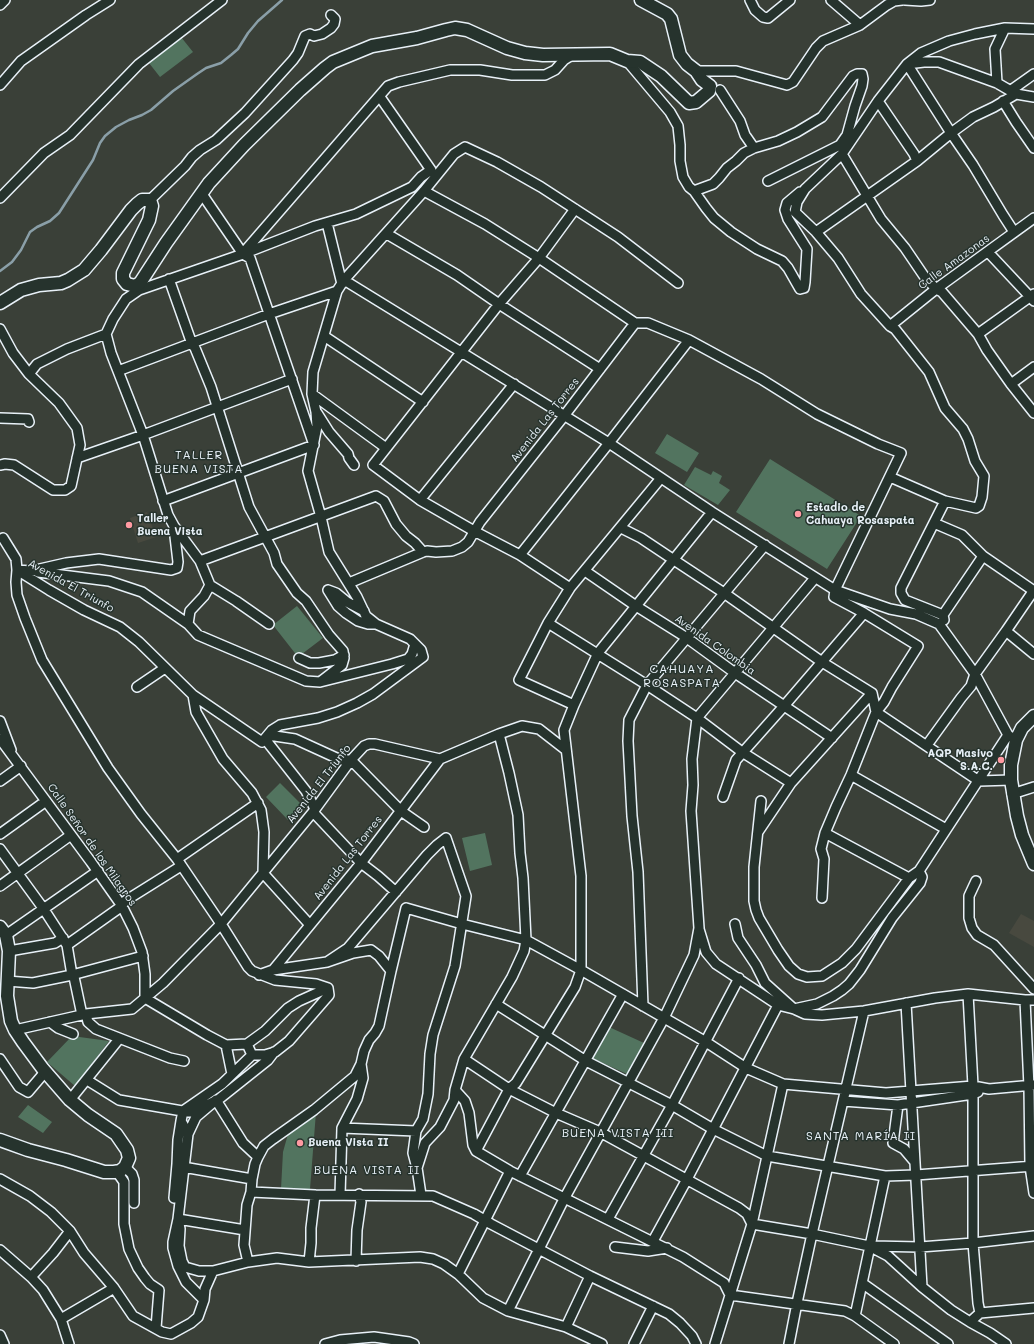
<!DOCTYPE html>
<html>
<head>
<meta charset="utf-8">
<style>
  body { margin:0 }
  canvas { display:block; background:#3a4038 }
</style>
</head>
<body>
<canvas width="1034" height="1344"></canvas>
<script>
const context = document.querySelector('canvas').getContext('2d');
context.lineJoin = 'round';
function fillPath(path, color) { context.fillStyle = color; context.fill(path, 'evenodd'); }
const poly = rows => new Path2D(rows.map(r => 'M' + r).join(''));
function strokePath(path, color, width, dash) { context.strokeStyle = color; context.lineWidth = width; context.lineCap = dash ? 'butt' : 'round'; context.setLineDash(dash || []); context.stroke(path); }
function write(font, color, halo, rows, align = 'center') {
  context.font = font + ' Mali,sans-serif'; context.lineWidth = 3; context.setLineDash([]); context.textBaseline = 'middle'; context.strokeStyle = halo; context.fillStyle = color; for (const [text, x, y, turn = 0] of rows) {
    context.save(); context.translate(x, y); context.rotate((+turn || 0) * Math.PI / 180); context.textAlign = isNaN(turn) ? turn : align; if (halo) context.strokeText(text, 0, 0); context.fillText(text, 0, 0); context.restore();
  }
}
const built = poly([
  [147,512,156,537,138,543,130,518],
  [1021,914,1034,921,1034,947,1009,933]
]);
const green = poly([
  [181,37,193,52,160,77,149,63],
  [667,434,699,453,687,472,655,453],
  [770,459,861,516,827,569,736,512],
  [695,467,711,475,713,471,722,476,719,483,730,490,718,505,684,485],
  [297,606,323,638,298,657,273,625],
  [280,783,303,806,288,820,266,797],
  [485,833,492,865,470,871,462,838],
  [609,1027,644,1043,627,1074,592,1058],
  [72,1036,109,1041,75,1086,47,1062],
  [28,1105,52,1122,43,1133,18,1117],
  [316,1112,310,1189,281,1189,283,1152,288,1134]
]);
const stream = poly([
  [0,271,12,262,21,250,30,232,37,227,50,221,59,213,93,160,100,143,105,136,116,127,129,120,142,115,151,110,173,91,197,74,206,68,221,63,231,55,238,49,248,33,258,21,282,0]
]);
const street = poly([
  [750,0,755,10,763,17,768,18,790,0],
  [831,0,860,25],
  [905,0,921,1,930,0],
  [0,5,5,0],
  [627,61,670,112,678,126,680,145,680,161,683,177,689,187,694,191,713,184,719,178,727,168,736,161,744,153,754,148,778,141,797,132,822,117,853,76,857,74,862,74,863,79,862,86,855,106,847,135,851,140],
  [696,71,736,71,787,85,793,82,816,48,823,41,860,25,887,5,894,1,902,0],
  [997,83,995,49,1005,28],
  [0,85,21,61,86,15,110,0],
  [720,90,740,121,745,135,754,148],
  [1010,91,1034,74],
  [878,101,914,154,917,161],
  [1003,101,1016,122,1034,148],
  [842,154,881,219,905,248,924,276,936,289,942,292,978,334,987,350,1011,384,1034,413],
  [768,181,840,145,847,135],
  [424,191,485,224,539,258,635,323,648,323,689,340,761,379,817,414,878,444,901,453,835,590,834,597,864,613,918,646,892,687,884,702,876,712,851,775,836,807,825,833,821,849,824,859,822,898],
  [694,191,706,208,714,218,731,232,757,249,782,261,788,268,800,289,804,288,805,282,807,249,788,219,785,210,787,203,800,192],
  [0,198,44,153,70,135,139,64,222,0],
  [150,200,185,166,192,157,200,150,216,140,245,113,293,60,298,53,305,36,310,34,314,36,322,34,331,28,334,24,335,19,331,15],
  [327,223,342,284],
  [816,232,917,161,951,133,973,117,994,107,1016,94],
  [1014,232,1003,215,973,165,951,133,907,64,924,62,939,62,997,83,1016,94,1034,97],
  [387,234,457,275,499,304,600,369],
  [244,252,388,86,399,82,450,70,480,70,512,75,545,75,555,70,564,60,572,55],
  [988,252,1034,301],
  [169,279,192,344,195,348,211,387,249,507,274,553,277,564,297,593,306,601,329,635,343,651,344,658,342,665,320,682],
  [344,280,609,443,712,512,835,590,890,609,916,614,939,624,975,674,1008,735,1016,740],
  [890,326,936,289,1034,218],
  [0,329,13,353,29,374,59,403,77,428,80,445,71,486,65,490,53,490,14,465,5,464,0,465],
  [978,334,1034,294],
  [324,336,423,402],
  [118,371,269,314,337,291],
  [29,374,37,364,67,349,106,334],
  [1011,384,1034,367],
  [312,394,386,448],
  [317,413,329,432,348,454,349,458,354,465],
  [0,418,28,419,29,422],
  [77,458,143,435,292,379],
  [890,477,945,501,976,508,979,506,982,497,984,476,975,461,968,439,963,429,945,408,929,372,895,329,890,326,861,294,838,258,816,232,795,212,797,202,805,189,842,154,878,101,907,64,921,53,949,41,975,34,1005,28,1034,29],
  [420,500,514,384],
  [163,501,314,445,250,258,243,254,202,194],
  [934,523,962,535,983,556,1034,591],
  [174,528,178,562,177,568,171,570,99,559,66,563,31,571,17,570,16,582,17,595,25,618,42,660,108,768,141,814,177,859,221,924,248,967,252,971,275,980,316,984,328,988],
  [621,528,641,538,674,560,724,593,822,662,872,693,876,712,979,781,1011,780],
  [3,538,16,559,17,570,49,590,84,610,120,627,139,642,193,695,262,742,272,730,280,725,318,718,337,712,357,703,373,694,423,657,421,650,410,639,376,624,366,616,357,597,329,552,321,517,308,471,317,426,316,412,312,394,313,372,337,291,344,280,424,191,454,154,465,147,497,162,541,187,618,237,678,283],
  [520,555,609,443,689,340],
  [200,561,376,496,384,501,396,524,406,536,415,543,423,552],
  [585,571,636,606,687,638,735,673,832,738],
  [38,572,109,581,142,592,188,624],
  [349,583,423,552,427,551,436,552,452,551,462,547,468,542,480,522,564,416,635,323],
  [210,585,204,596,190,611,188,624,198,635,306,681,320,682,392,664,408,659,412,654,415,644],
  [570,588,520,555,474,531,420,500,373,465,499,304,539,258,575,209],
  [328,590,338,606,346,613,358,621,368,624,376,624],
  [328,590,336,593,347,602,364,611],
  [943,615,905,600,901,593,901,588,945,501],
  [944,620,943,615,983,556],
  [548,623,647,685,697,718,742,752,791,783],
  [269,624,236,601,210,585,200,561,174,526,168,515,143,435,111,353,106,334,113,319,126,299,139,290,243,254,315,226,356,214,412,187,421,177,431,170,380,97],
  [1006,631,1034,654],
  [299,658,310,663,319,663,335,660,344,655],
  [137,687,165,668],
  [193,695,196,712,223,759,252,793,261,810,264,832,263,873,310,925],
  [574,705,519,680,548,623,570,588,661,478],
  [0,721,11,750],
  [268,735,295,739,341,760,351,760,401,811,424,827],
  [0,739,91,862,122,906,133,928,142,952,145,974,145,998],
  [265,739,306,791,315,809],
  [927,745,961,698,971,686,975,674,1006,631,1034,590],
  [851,775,946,829],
  [0,781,21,766],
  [1012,794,1034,787],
  [723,797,736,760,784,706,864,613],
  [761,801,754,867,754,901,756,910,759,918,778,950,789,966,798,974,807,977,822,976,842,963,856,949,909,878,919,871,1008,735],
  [313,812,361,863,378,876,396,892],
  [758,832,791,783,872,693],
  [825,833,909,878],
  [0,834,46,801],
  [0,849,43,908,67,945,72,975,74,977,82,1015],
  [177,859,258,803],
  [976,881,969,896,969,918,972,928,977,935,994,945,1034,989],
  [0,886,71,835],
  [735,924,738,938,756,965,765,983,794,1009,817,1004,833,996,842,990,849,984,860,970,892,918,920,883,922,877,919,871],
  [699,929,706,952,716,964,778,1005,794,1009,805,1014,822,1015,864,1011,935,998,968,994,1025,1000,1034,1000],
  [6,935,98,871],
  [67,945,122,906,125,901,181,866],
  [9,951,55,943,63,938],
  [327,962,348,948,427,855,437,845,446,838,466,896,455,966,433,1035,430,1054,428,1094,423,1119,416,1131,413,1153,417,1168],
  [273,970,361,863,440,759],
  [391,971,406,908,462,924,526,940,581,970,706,1042,746,1068,783,1084,886,1093,973,1086,989,1089,1034,1085],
  [7,981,33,983,72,975,143,956],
  [968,994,973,1086,973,1243,978,1303,980,1313,970,1322],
  [145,998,207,1035,226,1045,247,1044,252,1055],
  [1025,1000,1029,1087,1030,1166,1034,1193],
  [906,1003,922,1287],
  [496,1004,586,1061,672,1105,713,1129,767,1156,885,1176,916,1175,1034,1166],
  [643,1006,638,872,632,816,628,741,629,720,647,685,765,545],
  [86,1014,88,1022,96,1029,170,1058,184,1061],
  [50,1022,58,1028,73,1034],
  [15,1030,86,1014,132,1009,163,983,221,924,313,812,351,760,364,746,369,744,375,744,440,759,499,734,522,726,539,729,566,750],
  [247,1044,265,1031,288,1008,299,1001,328,988],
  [226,1045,232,1074],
  [0,1059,19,1087,28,1092,45,1072],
  [464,1059,509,1089,556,1113,600,1132,739,1208,747,1214,752,1224,812,1234,869,1246,888,1256,922,1287,951,1310,970,1322,990,1333,1006,1344],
  [87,1080,119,1100,188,1112,195,1111,219,1099,268,1060,274,1052],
  [455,1090,464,1059,512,977,524,951,526,940,523,878,520,853,518,815,509,773,499,734],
  [70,1100,119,1039],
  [843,1101,898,1105,973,1094,978,1092],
  [898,1105,893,1143,904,1149,915,1162],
  [342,1128,416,1131],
  [188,1134,196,1117,216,1100,243,1143,258,1157],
  [476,1151,509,1089,516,1083,575,987,581,970,581,876,564,730,574,705,598,653,712,512],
  [125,1167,132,1174,134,1180,134,1203],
  [183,1167,252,1179],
  [117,1172,124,1182,124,1224,129,1249,138,1268,145,1278,150,1284,159,1290,156,1328],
  [520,1176,623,994],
  [0,1179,30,1196,51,1212,70,1231,84,1253,114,1288,133,1316,162,1332,171,1334,191,1323,198,1317,204,1300,205,1289,213,1271,248,1262,277,1258,309,1262,420,1257,433,1259,444,1264,458,1274,483,1298,508,1311,566,1327,602,1344],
  [251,1192,315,1195,433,1196,474,1214,491,1224,590,1276,669,1314,680,1323,692,1336,696,1344],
  [340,1195,342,1128,357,1099,363,1078,361,1064],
  [421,1195,417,1168,425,1143,440,1127,454,1100,455,1090,465,1101,469,1113,473,1145,476,1151,510,1171,683,1257,724,1283,730,1295,845,1311,855,1316,894,1344],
  [174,1198,177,1164,178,1140,181,1121],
  [608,1219,672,1105,739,978],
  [653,1241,686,1181,778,1005],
  [872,1246,920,1247,973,1243,1034,1236],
  [615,1247,648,1251,667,1248],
  [0,1250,31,1277,43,1290,61,1319,69,1344],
  [356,1261,357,1230,361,1202,359,1194],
  [248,1262,244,1245,247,1205,251,1192,252,1179,255,1164,258,1157,264,1146,273,1139,314,1110,355,1076,361,1064,364,1051,369,1040,375,1033,379,1026,391,971,379,956,371,950,353,953,327,962,273,970,259,975],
  [309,1262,311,1243,311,1228,315,1195],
  [213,1271,199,1271,185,1267,182,1261,179,1246,180,1229,178,1219,245,1230],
  [458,1274,510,1171],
  [31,1277,53,1253,70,1231],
  [862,1283,948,1344],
  [204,1300,186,1282,178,1266,173,1248,173,1242,178,1219,188,1134,181,1121,183,1111,222,1084,252,1055,265,1055,275,1052,289,1041,329,995,328,988],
  [508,1311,564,1199,664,1018,694,955,699,928,691,811,693,785,692,759,697,718,815,578],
  [980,1313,1034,1308],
  [855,1316,885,1176],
  [61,1319,114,1288],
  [566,1327,590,1276],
  [0,1335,4,1344],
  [325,1344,340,1340,374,1337,409,1342,414,1344],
  [634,1344,653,1306],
  [715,1344,752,1224,783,1084],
  [789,1344,797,1303,812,1234,864,1011]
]);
const secondary = poly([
  [0,303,21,290,39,285,61,283,68,280,84,270,101,250,131,210,137,204,142,200,150,200,152,206,149,220,123,273,123,279,127,284,135,286,140,283,166,243,209,183,244,145,300,90,325,68,333,62,372,46,417,38,446,30,455,28,467,30,507,48,525,53,543,55,610,54,627,61,640,62,661,76,689,103,696,102,709,91,710,86,702,80,696,71,687,64,680,55,671,19,667,14,641,0],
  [1034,716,1022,728,1016,740,1011,765,1011,780,1017,816,1022,835,1034,864],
  [0,927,6,935,9,951,7,996,11,1021,15,1030,23,1042,43,1069,70,1100,88,1115,116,1134,127,1150,129,1158,125,1167,120,1171,114,1172,104,1172,66,1160,28,1150,0,1140]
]);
const markers = [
  [798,514,4,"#ff9aa2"],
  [129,525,4,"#ff9aa2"],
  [1001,760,4,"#ff9aa2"],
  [300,1143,4,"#ff9aa2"]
];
const streetNames = [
  ["Calle Amazonas",954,262,-36],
  ["Avenida Las Torres",545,420,-52],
  ["Avenida El Triunfo",71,586,29],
  ["Avenida Colombia",715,645,35],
  ["Avenida El Triunfo",319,784,-52],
  ["Calle Señor de los Milagros",92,845,55],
  ["Avenida Las Torres",348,858,-52]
];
const poiNames = [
  ["Estadio de",806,508],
  ["Cahuaya Rosaspata",806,521],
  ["Taller",137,519],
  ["Buena Vista",137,532],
  ["AQP Masivo",993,754,"right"],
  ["S.A.C.",993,767,"right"],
  ["Buena Vista II",308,1143]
];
const neighbourhoodNames = [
  ["TALLER",199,455],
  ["BUENA VISTA",199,469],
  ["CAHUAYA",682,669],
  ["ROSASPATA",682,683],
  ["BUENA VISTA III",618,1133],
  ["SANTA MARÍA II",861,1136],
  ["BUENA VISTA II",367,1170]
];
fillPath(built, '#48493f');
fillPath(green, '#52745f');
strokePath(stream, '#8a9fa8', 2.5);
strokePath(street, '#e8f1f8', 12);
strokePath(secondary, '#e8f1f8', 15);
strokePath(street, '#26332d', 9);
strokePath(secondary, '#26332d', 12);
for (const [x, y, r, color] of markers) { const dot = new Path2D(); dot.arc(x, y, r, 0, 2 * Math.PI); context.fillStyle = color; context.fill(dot); strokePath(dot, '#26332d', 1.5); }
write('11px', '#e8f1f8', '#26332d', streetNames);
write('bold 11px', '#e8f1f8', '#26332d', poiNames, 'left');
context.letterSpacing = '1px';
write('12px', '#e8f1f8', '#26332d', neighbourhoodNames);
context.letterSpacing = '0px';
</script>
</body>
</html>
